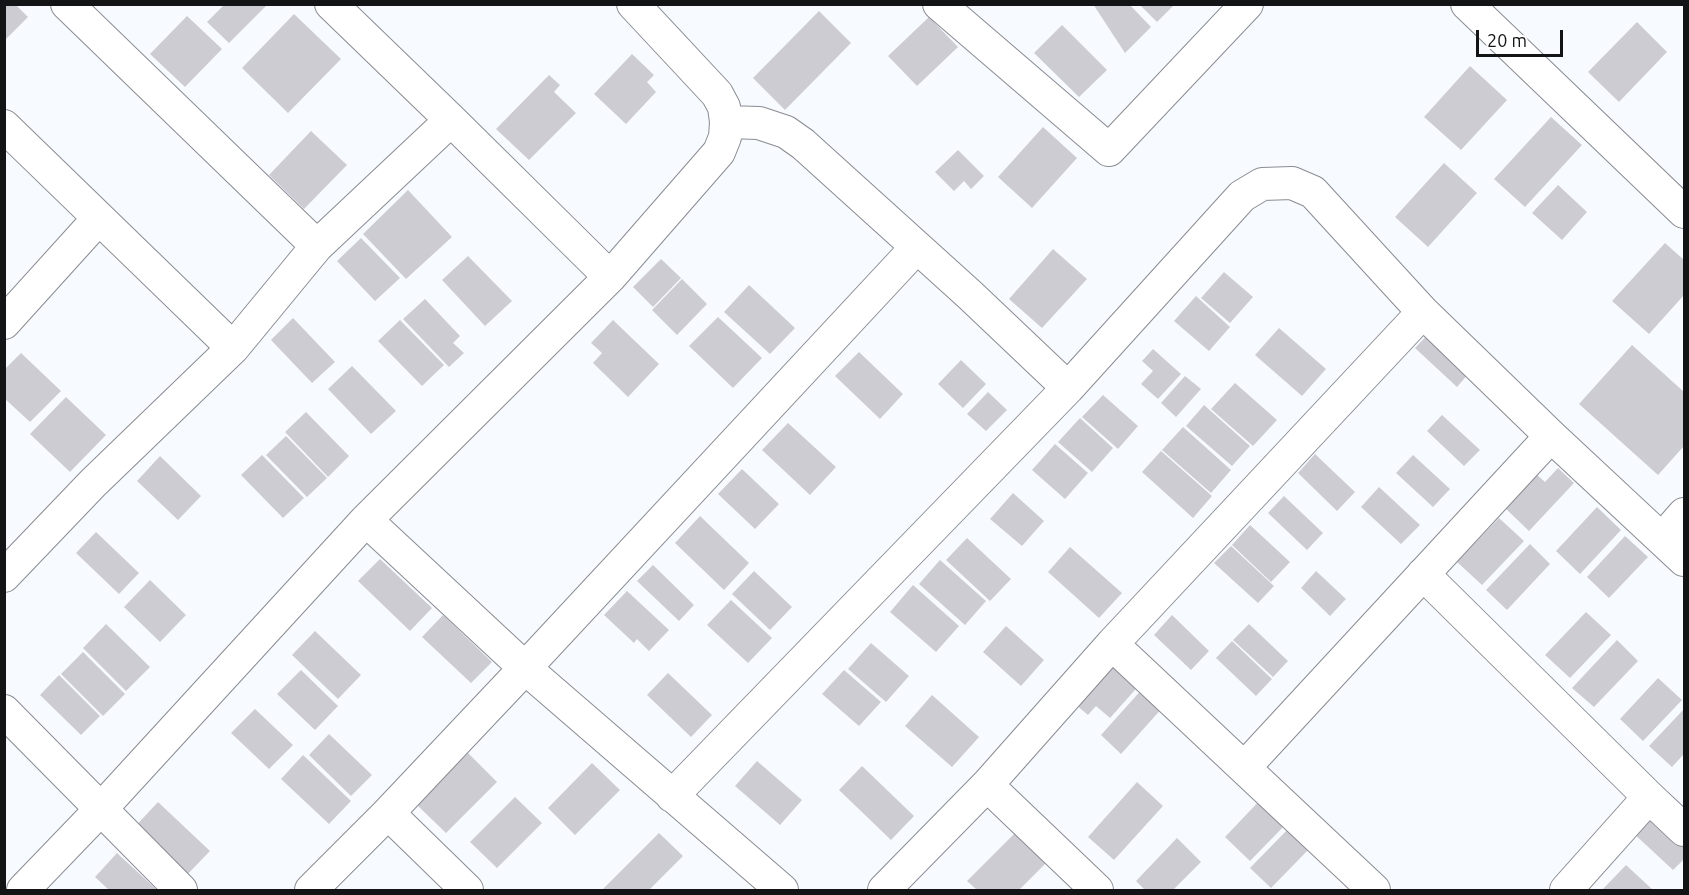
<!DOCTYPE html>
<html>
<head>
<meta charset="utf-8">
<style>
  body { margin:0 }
  #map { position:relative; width:1689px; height:895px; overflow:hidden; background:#f7faff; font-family:Ubuntu,sans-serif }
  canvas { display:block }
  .frame { position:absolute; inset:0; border:6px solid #131416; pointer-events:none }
  .scale { position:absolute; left:1476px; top:30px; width:87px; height:27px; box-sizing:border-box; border:3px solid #131416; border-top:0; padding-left:8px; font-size:18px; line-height:21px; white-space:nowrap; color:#131416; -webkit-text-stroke:4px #fff; paint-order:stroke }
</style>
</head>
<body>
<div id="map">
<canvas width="1689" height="895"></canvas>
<div class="frame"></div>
<div class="scale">20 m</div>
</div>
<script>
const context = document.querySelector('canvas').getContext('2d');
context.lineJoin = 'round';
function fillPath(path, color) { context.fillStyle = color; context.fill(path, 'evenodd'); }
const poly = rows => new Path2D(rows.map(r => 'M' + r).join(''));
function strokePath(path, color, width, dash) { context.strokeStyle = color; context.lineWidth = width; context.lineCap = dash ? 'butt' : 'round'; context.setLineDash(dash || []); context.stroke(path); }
const building = poly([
  [4,4,15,4,28,17,4,41],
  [1093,4,1129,4,1151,27,1125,53],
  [1139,4,1175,4,1157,22],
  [224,5,267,5,229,43,207,22],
  [819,11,851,43,785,110,753,78],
  [294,14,341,59,288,113,242,68],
  [187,16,222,49,185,87,150,54],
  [929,17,958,47,917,86,888,56],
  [1637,22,1667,52,1619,102,1588,72],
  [1062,25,1107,70,1079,97,1034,53],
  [632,54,654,75,647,82,656,92,626,124,594,94],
  [1470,66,1507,100,1461,150,1424,117],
  [549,75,560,85,554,92,576,113,529,160,496,129],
  [1551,117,1582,145,1525,207,1494,179],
  [1043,127,1077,158,1032,208,998,177],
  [311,131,347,165,304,209,269,175],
  [958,150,984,176,971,189,964,181,954,191,935,172],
  [1444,163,1477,193,1428,247,1395,217],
  [1558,185,1587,212,1562,240,1532,213],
  [408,190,452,237,406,279,363,234],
  [361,238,400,278,375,301,337,261],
  [1665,243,1684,260,1684,295,1649,334,1612,301],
  [1053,249,1087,279,1042,328,1009,299],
  [468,256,512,301,485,326,442,280],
  [661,259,681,278,653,307,633,287],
  [1224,272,1253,297,1230,323,1201,298],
  [682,279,707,304,677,335,652,310],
  [749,285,795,328,770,354,724,312],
  [1196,296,1230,327,1209,351,1174,321],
  [425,299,460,336,453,343,464,353,449,367,403,319],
  [718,317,762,358,733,388,689,346],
  [293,318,335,362,312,383,271,340],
  [400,320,444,365,422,386,378,341],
  [613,320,659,364,628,397,593,363,602,353,591,343],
  [1435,327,1476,365,1457,387,1415,348],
  [1279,328,1326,369,1302,396,1255,355],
  [1632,345,1684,392,1684,446,1658,475,1579,404],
  [1153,349,1181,374,1158,399,1141,384,1153,371,1142,361],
  [859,352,903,394,880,419,835,376],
  [21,353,61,391,30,422,4,398,4,370],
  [961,360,986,384,963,408,938,384],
  [352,366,396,411,371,434,328,389],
  [1185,376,1201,389,1176,417,1161,403],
  [1235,383,1277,420,1253,446,1211,409],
  [988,392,1007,410,986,431,967,414],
  [1103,395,1138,426,1118,449,1082,417],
  [66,397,106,435,70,472,30,434],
  [1204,405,1250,446,1232,466,1186,426],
  [306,412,349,456,328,477,285,432],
  [1442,415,1480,450,1464,466,1427,431],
  [1080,418,1113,448,1092,472,1058,442],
  [788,423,836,467,810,495,762,450],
  [1183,427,1231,470,1211,493,1162,450],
  [286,436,327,478,307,497,266,455],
  [1055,444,1088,473,1065,499,1032,470],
  [1161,451,1212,496,1193,518,1142,472],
  [1315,454,1355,492,1337,511,1298,473],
  [262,455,304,498,283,518,241,475],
  [1413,455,1450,489,1433,507,1396,473],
  [160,456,201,496,178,520,137,481],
  [1558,468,1574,483,1529,531,1503,506,1535,473,1545,482],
  [742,469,779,504,755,529,718,494],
  [1379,487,1420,525,1401,544,1361,507],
  [1013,493,1044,521,1022,546,990,519],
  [1284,496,1323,533,1307,550,1268,513],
  [1597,507,1621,530,1580,574,1556,551],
  [700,516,749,563,724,590,675,543],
  [1499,518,1524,541,1482,585,1457,562],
  [1250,525,1290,562,1271,582,1232,545],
  [96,532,139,573,119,594,76,553],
  [1625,536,1648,557,1609,598,1587,577],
  [967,538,1011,579,990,601,946,560],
  [1530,544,1550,564,1507,610,1486,590],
  [1231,546,1274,586,1258,603,1214,563],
  [1070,547,1122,593,1099,618,1048,572],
  [380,559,432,608,410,631,358,581],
  [940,560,986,601,965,625,919,584],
  [653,565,694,605,679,621,637,581],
  [754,571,792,607,770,630,732,594],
  [1316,571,1346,599,1330,616,1301,588],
  [150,580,186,615,160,642,124,607],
  [913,585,959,626,936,652,890,612],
  [627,591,669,630,649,651,637,639,634,643,604,615],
  [731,600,772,638,748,663,707,625],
  [1586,612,1611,635,1570,678,1545,655],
  [443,615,492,662,471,683,422,637],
  [1172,615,1209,651,1191,670,1154,635],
  [106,624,150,667,126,691,83,648],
  [1249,624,1288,661,1273,677,1233,640],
  [1006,626,1044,660,1021,686,983,652],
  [315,631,361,675,338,699,292,655],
  [1617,640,1638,661,1594,707,1572,688],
  [1232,641,1272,679,1256,696,1216,658],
  [871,643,909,676,886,702,848,669],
  [83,652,125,694,103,716,61,674],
  [1117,657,1143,681,1110,718,1096,706,1088,715,1075,704],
  [301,670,338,706,315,730,277,694],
  [844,670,881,702,859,726,822,694],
  [668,673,712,715,691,737,647,695],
  [59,675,100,716,81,735,40,695],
  [1658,678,1682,700,1643,741,1620,719],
  [1144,687,1164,706,1121,754,1101,735],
  [932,695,979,737,952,767,905,726],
  [255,709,293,745,269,769,231,733],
  [1684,709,1684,754,1672,767,1649,746],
  [329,734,372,775,351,796,309,755],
  [468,753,497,782,446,833,417,805],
  [303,755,351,801,329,824,281,779],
  [757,761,802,800,780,825,735,786],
  [592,763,620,790,575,835,548,808],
  [862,766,914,816,891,840,839,790],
  [1137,782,1163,806,1114,860,1088,837],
  [515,797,542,823,497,868,470,842],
  [1263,797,1289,821,1250,861,1225,837],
  [158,802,210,851,181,881,130,832],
  [1652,809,1684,839,1684,859,1673,870,1631,831],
  [1292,825,1313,845,1271,888,1250,868],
  [1019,829,1050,859,1019,890,977,890,967,881],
  [659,833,683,856,649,890,602,890],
  [1177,838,1201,862,1173,890,1145,890,1136,881],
  [117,853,157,890,109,890,95,877],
  [1626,865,1653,890,1602,890]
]);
const street = poly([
  [67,4,317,246],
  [331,4,451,120,610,277],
  [939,4,1109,150,1247,4],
  [1467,4,1684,212],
  [726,122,759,123,786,132,803,144,970,295,1068,388],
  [4,126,233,348],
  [4,323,99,218],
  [366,520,525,668,782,890],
  [1662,539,1684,514],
  [1423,574,1649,797,1684,830],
  [4,576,93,483,233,348,317,246,451,120],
  [1112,644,1374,890],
  [4,711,181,890],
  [1244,768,1551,436],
  [987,785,1097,890],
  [672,796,1068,388,1242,196,1262,184,1292,183,1313,192,1423,312,1551,436,1684,560],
  [388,813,467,890],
  [23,890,100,810,366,520,610,277,719,152,725,137,726,122,724,107,717,94,633,4],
  [311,890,388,813,525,668,916,248],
  [884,890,987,785,1112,644,1423,312],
  [1566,890,1649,797]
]);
fillPath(building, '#ceccd3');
strokePath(street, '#898c92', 34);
strokePath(street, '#fff', 32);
</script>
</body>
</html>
